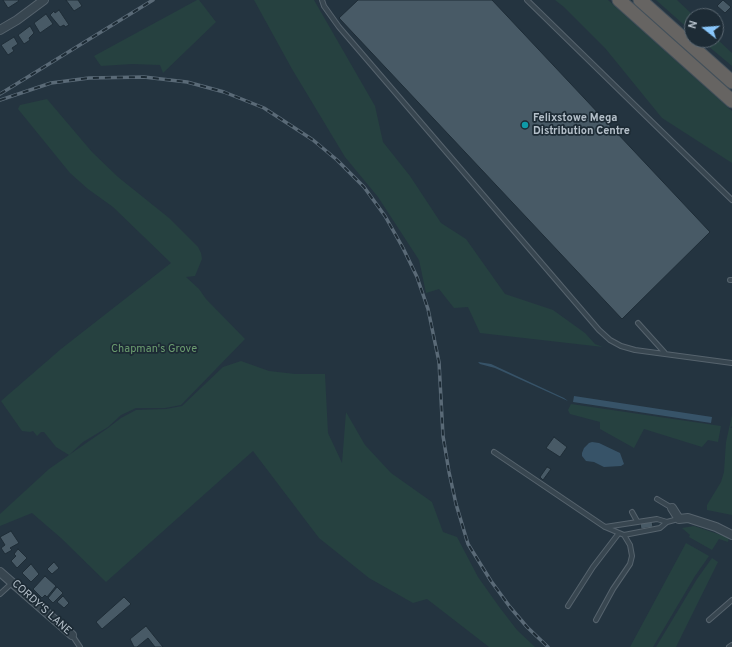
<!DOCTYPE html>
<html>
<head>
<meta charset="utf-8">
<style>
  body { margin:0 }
  #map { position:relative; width:732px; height:647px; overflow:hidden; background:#243440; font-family:Overpass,sans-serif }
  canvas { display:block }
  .north { position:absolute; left:684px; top:8px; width:40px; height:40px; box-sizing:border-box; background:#1d2b35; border:1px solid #5a6771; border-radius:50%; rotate:287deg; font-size:11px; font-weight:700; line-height:16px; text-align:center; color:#b5c0ca }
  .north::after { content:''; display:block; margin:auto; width:14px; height:18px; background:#89c7fb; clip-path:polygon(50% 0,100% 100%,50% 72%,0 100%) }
</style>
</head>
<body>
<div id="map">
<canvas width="732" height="647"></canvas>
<div class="north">N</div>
</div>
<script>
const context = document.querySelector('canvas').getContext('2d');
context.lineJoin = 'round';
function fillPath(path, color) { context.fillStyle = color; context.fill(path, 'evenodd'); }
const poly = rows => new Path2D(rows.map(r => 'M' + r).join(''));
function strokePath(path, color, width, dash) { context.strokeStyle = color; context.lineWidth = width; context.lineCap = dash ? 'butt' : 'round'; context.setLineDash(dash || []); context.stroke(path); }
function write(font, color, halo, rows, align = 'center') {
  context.font = font + ' Overpass,sans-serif'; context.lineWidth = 3.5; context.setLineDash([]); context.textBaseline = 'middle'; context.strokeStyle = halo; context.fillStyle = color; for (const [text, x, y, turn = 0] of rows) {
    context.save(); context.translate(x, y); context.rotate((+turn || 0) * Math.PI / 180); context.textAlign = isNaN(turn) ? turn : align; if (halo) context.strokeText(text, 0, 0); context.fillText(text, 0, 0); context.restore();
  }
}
const green = poly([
  [197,0,199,0,216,22,163,73,160,65,132,64,101,66,94,56],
  [254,0,314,0,375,106,383,142,410,176,441,223,466,239,505,294,553,310,585,333,595,344,603,347,480,333,468,307,454,308,439,289,426,293,419,260,378,197,345,157,292,69],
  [555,0,608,0,732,111,732,163,662,118,605,48,564,7],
  [656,0,677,0,694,16,692,16,692,32],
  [716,38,732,53,732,66,701,40,716,40],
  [47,99,92,152,118,177,169,218,198,247,201,253,202,259,195,276,186,277,199,289,206,299,245,339,181,405,165,408,136,408,121,415,108,427,83,442,69,455,108,428,121,418,136,410,166,409,182,406,223,367,241,361,269,371,295,374,325,374,328,433,342,463,346,412,365,445,391,473,432,502,443,532,457,537,478,577,500,608,517,630,535,647,489,647,427,599,413,603,369,578,319,538,253,451,106,582,61,538,32,513,0,526,0,514,49,469,69,455,56,447,44,432,41,432,37,436,33,431,30,432,22,431,1,401,61,349,171,263,113,207,88,189,70,173,18,109,20,105],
  [571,404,721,426,718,442,708,440,702,447,644,429,634,448,600,429,600,422,570,414,568,410],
  [732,415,732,426,730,428,732,428,732,515,707,510,707,505,721,482,724,472,726,442],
  [694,526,724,536,729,538,728,542,719,539,712,550,689,537,690,535,682,528],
  [686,543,709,556,695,576,653,647,630,647],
  [712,558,718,562,676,647,656,647,697,579]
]);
const water = poly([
  [478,362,491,364,564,398,568,401,495,368,480,364],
  [574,396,712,417,711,423,573,402],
  [592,442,599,443,620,453,624,464,621,466,604,467,594,462,586,461,582,456,582,453,584,448,589,443]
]);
const building = poly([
  [3,0,18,0,19,1,8,8,3,0],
  [66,0,78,0,82,6,74,11,66,0],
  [358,0,492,0,710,232,622,319,339,18,358,0],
  [723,0,731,7,725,13,717,6,723,0],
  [59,10,69,25,65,27,64,25,60,27,50,15,54,11,55,13,59,10],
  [46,14,53,24,40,33,34,23,46,14],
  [30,26,34,33,29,38,30,40,24,44,18,35,30,26],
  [14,37,18,44,12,48,14,51,8,55,1,45,14,37],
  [554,437,567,447,560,457,546,448,554,437],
  [547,467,551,469,543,480,540,477,547,467],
  [652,521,653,527,641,529,640,523,652,521],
  [11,531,19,543,10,548,12,550,5,554,1,548,5,545,0,537,11,531],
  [18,549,27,558,17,568,11,561,16,556,14,554,18,549],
  [54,562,59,568,52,574,47,569,54,562],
  [31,564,39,574,31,582,22,573,31,564],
  [45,576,56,586,47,597,45,595,42,598,33,589,45,576],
  [57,587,63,593,53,603,48,598,57,587],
  [63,596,69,603,64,608,57,602,63,596],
  [124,597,131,604,102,629,96,622,124,597],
  [146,626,154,636,163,647,155,647,148,638,137,647,134,647,130,639,146,626]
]);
const service = poly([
  [322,0,324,6,339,27,599,330,610,340,621,346,635,350,732,363],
  [527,0,732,200],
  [730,280,732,280],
  [638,323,665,353],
  [494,452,605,527,624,535,630,545,632,556,630,564,613,589,596,620],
  [657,499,672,508],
  [632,512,637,521],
  [605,527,657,519,667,522],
  [624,535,660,528,667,522,678,519],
  [0,594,12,583],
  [568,606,593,567,619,533],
  [709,620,732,600],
  [72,635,80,647],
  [729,647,732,645]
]);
const minor = poly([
  [0,30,17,20,44,0],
  [672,508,679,519,688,518,716,527,732,535],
  [0,572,72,635]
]);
const trunk = poly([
  [619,0,732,101],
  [640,0,732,82]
]);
const rail = poly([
  [0,94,153,0],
  [0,100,51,83,89,78,144,77,187,82,224,92,264,108,313,140,337,160,364,187,385,216,403,248,417,277,428,309,439,362,443,436,449,472,456,504,468,544,491,581,510,607,527,627,548,647]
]);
const markers = [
  [525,125,4,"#0f9aa8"]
];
const poiNames = [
  ["Felixstowe Mega",533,119],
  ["Distribution Centre",533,132]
];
const parkNames = [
  ["Chapman's Grove",154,350]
];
const streetNames = [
  ["CORDY'S LANE",41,608,42]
];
fillPath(green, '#264140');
fillPath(water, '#375368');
fillPath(building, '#485a66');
strokePath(building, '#1f2d37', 1);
strokePath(service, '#56636d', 6);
strokePath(minor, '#56636d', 10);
strokePath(trunk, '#43505a', 15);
strokePath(service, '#384650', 4);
strokePath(minor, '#384650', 8);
strokePath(trunk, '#666462', 13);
strokePath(rail, '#5a6a77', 3.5);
strokePath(rail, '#1d2b35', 2, [6]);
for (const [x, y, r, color] of markers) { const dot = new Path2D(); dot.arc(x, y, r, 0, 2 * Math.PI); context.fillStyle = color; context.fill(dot); strokePath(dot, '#1d2b35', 1.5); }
write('bold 11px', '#b5c0ca', '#1d2b35', poiNames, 'left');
write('11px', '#6b9c6f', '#1d2b35', parkNames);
write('11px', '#b5c0ca', '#1d2b35', streetNames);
</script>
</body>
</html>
